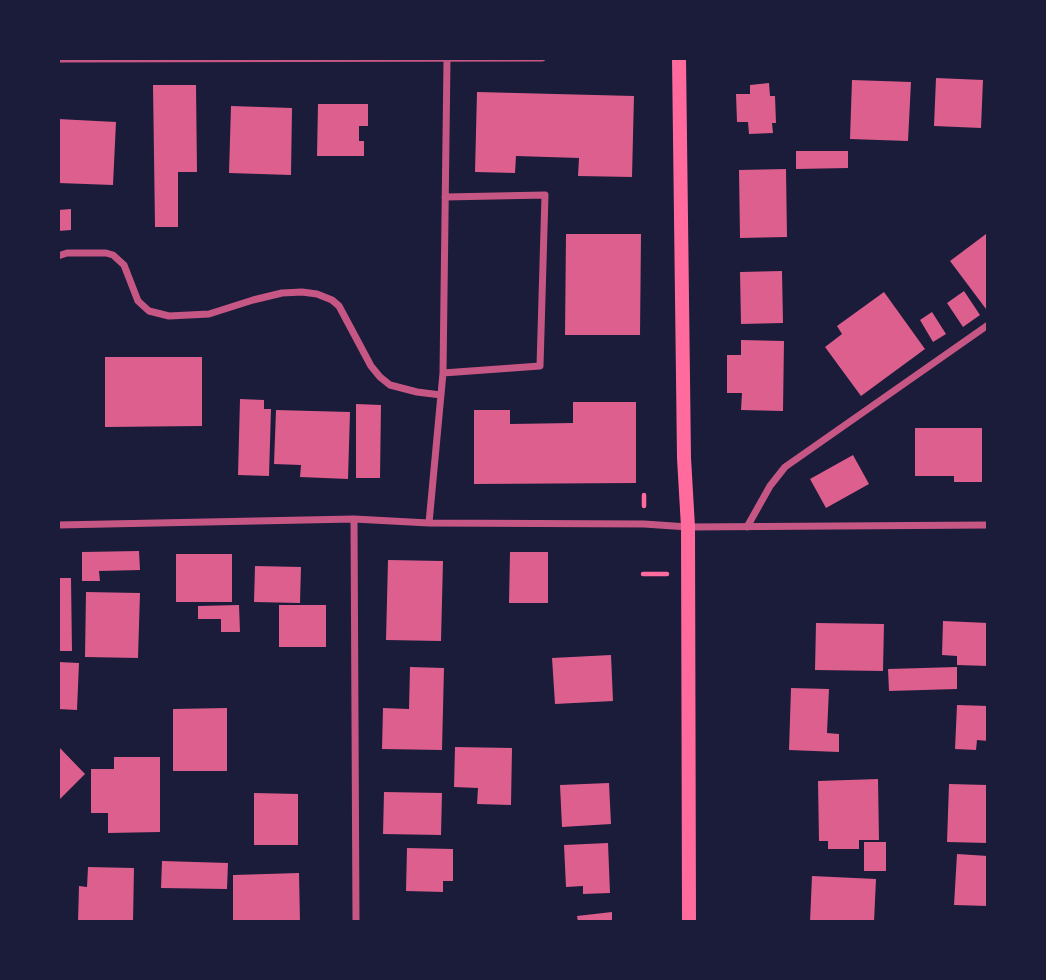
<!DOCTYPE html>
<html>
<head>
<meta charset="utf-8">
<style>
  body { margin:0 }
  #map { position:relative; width:1046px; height:980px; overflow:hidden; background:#1b1b3a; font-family:"Fira Sans Condensed",sans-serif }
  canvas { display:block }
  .frame { position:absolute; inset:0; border:60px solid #1b1b3a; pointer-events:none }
</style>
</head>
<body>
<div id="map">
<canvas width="1046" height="980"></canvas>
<div class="frame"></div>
</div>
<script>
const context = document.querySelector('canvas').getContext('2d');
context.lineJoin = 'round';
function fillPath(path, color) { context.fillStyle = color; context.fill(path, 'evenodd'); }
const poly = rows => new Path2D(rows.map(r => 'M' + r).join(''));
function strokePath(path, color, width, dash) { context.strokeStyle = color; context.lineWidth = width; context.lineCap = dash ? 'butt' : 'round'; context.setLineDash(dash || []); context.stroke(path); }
const building = poly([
  [936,78,983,80,981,128,934,126],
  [852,80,911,82,908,141,850,139],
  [769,83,770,96,775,96,776,123,772,123,773,133,749,134,748,122,737,122,736,94,750,94,750,85],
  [153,85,196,85,197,172,178,172,178,227,155,227],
  [477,92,634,96,632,177,578,176,579,158,516,156,515,173,475,172],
  [318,104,368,104,368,126,359,126,359,141,364,141,364,156,317,156],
  [231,106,292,108,291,175,229,173],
  [58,119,116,122,113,185,58,183],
  [796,151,848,151,848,168,796,169],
  [786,169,787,237,740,238,739,170],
  [71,209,71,230,58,231,58,210],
  [566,234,641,234,640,335,565,335],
  [986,234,988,307,986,309,950,261],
  [782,271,783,323,741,324,740,272],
  [964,291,980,315,963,327,947,303],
  [884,292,925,349,861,396,825,347,842,334,837,326],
  [932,312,946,334,933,342,920,320],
  [741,340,784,341,783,411,741,410,742,393,727,393,727,355,741,355],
  [105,357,202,357,202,426,105,427],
  [240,399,264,400,264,409,271,409,269,476,238,475],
  [573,402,636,402,636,483,474,484,474,410,510,410,510,424,573,423],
  [356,404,381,405,380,478,356,478],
  [276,410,350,412,348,479,300,477,301,465,274,464],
  [915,428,982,428,982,482,954,482,954,476,915,476],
  [853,455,869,484,826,508,810,479],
  [139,551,140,570,99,571,100,581,82,581,82,552],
  [510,552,548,552,548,603,509,603],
  [176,554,232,554,232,602,176,602],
  [388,560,443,561,441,641,386,640],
  [255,566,301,567,300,603,254,602],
  [58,578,71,578,72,651,58,651],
  [86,592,140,593,138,658,85,657],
  [239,605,240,632,221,632,221,619,198,619,198,606],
  [279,605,326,605,326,647,279,647],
  [943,621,988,623,988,666,957,665,957,656,942,655],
  [816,623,884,624,883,671,815,670],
  [611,655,613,701,555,704,552,658],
  [58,662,79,663,77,710,58,709],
  [410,667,444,668,442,750,382,749,383,708,409,709],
  [957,667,957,689,889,691,888,669],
  [791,688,829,689,827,733,839,734,839,752,789,750],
  [957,705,988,706,988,741,977,740,976,750,955,749],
  [227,708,227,771,173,771,173,709],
  [58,746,85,774,59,800,58,799],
  [455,747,512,748,511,805,477,804,478,788,454,787],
  [114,757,160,757,160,832,108,833,108,813,91,813,91,769,114,769],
  [878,779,879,840,859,840,859,849,828,849,828,841,819,841,818,781],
  [609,783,611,824,562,827,560,785],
  [949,784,988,785,988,843,947,842],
  [384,792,442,793,441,835,383,834],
  [254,793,298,794,298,845,254,845],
  [864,842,886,842,886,871,864,871],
  [608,843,610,893,583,894,583,886,566,887,564,845],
  [407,848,453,849,453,881,443,881,443,892,406,891],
  [957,854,988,856,988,906,954,905],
  [162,861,228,863,227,889,161,888],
  [88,867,134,868,133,922,78,922,79,886,87,887],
  [299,873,300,922,233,922,233,875],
  [812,876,876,879,874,922,810,922],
  [612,912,612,922,578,922,577,916]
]);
const path = poly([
  [644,495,644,506],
  [643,574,667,574]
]);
const minor = poly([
  [58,59,542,58],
  [58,256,67,253,106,253,113,255,124,265,138,301,149,311,169,316,209,314,253,300,282,293,302,292,317,294,332,300,339,306,371,366,380,377,390,385,417,392,441,395],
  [443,373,540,366,545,195,445,197],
  [354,519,356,922],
  [429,523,443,373,447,60],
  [58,525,354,519,429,523,644,524,688,527,988,525],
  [747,527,770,486,785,467,988,325]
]);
const secondary = poly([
  [679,58,684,458,688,527,689,922]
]);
fillPath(building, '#dd5f8e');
strokePath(path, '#ff6b9d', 4.5);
strokePath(minor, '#c65784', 7);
strokePath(secondary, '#ff6b9d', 14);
</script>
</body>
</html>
